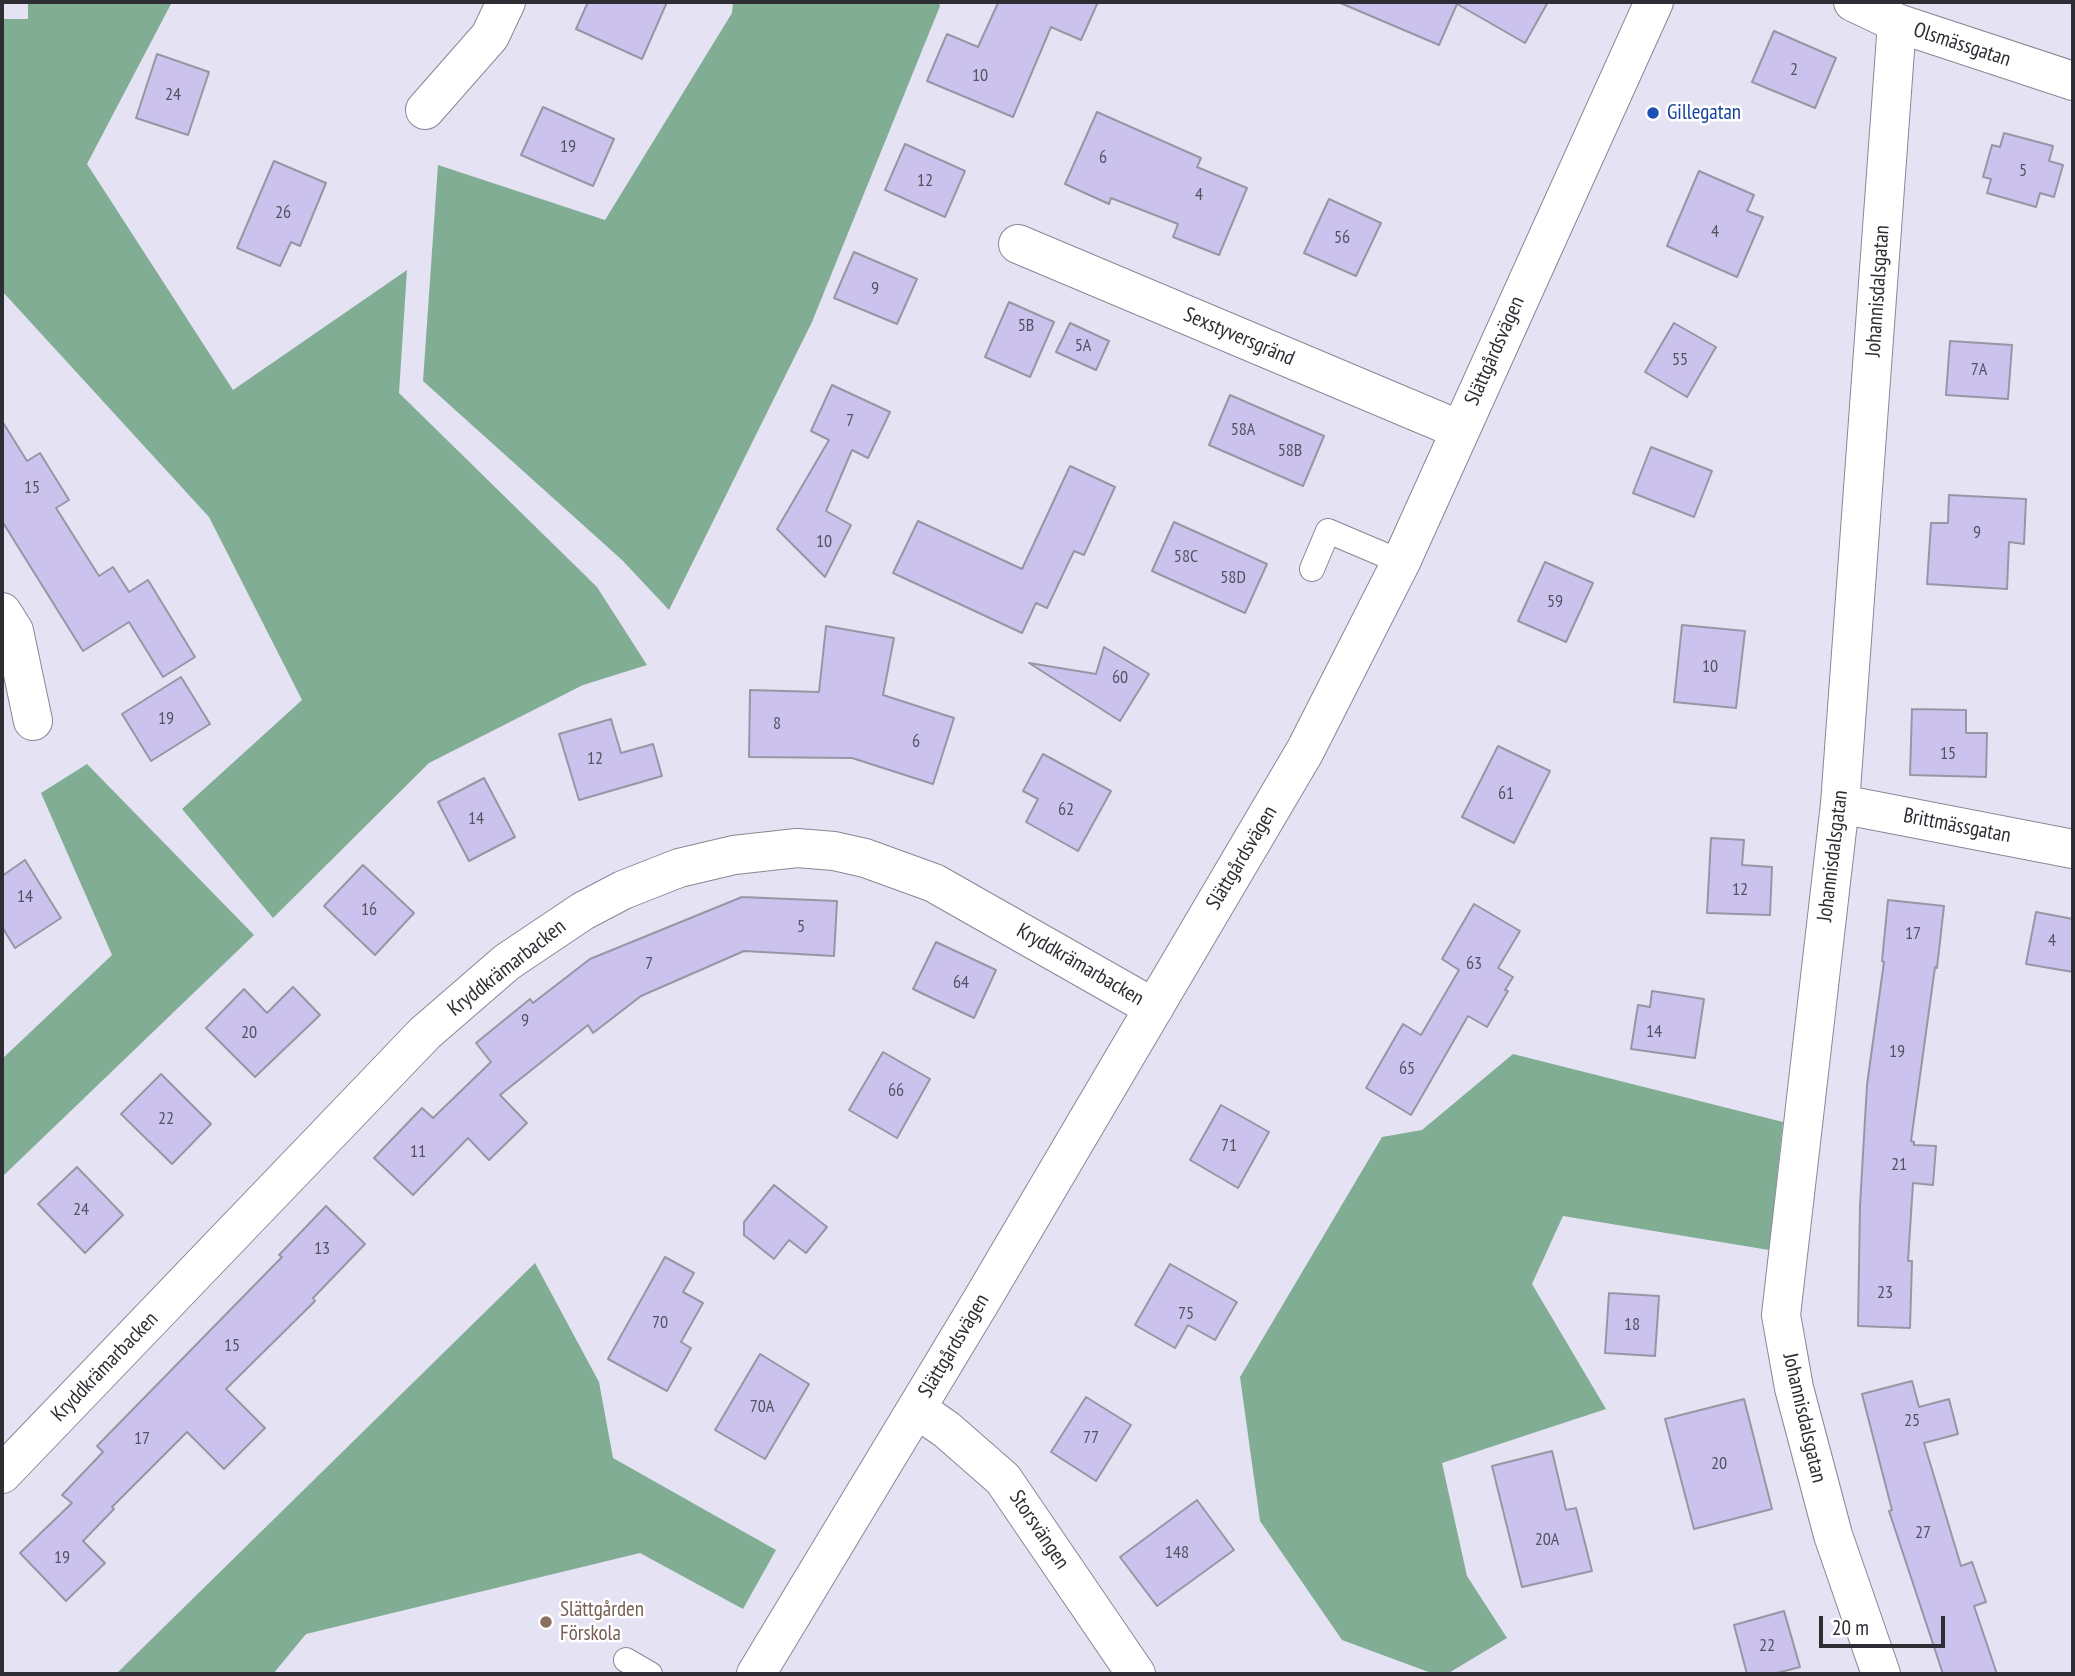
<!DOCTYPE html>
<html>
<head>
<meta charset="utf-8">
<style>
  body { margin:0 }
  #map { position:relative; width:2075px; height:1676px; overflow:hidden; background:#e5e2f3; font-family:"PT Sans Narrow",sans-serif }
  canvas { display:block }
  .frame { position:absolute; inset:0; border:4px solid #2f2d34; pointer-events:none }
  .scale { position:absolute; left:1819px; top:1616px; width:126px; height:32px; box-sizing:border-box; border:4px solid #2f2d34; border-top:0; padding-left:9px; font-size:21px; line-height:24px; white-space:nowrap; color:#2f2d34; -webkit-text-stroke:5px #fff; paint-order:stroke }
</style>
</head>
<body>
<div id="map">
<canvas width="2075" height="1676"></canvas>
<div class="frame"></div>
<div class="scale">20 m</div>
</div>
<script>
const context = document.querySelector('canvas').getContext('2d');
context.lineJoin = 'round';
function fillPath(path, color) { context.fillStyle = color; context.fill(path, 'evenodd'); }
const poly = rows => new Path2D(rows.map(r => 'M' + r).join(''));
function strokePath(path, color, width, dash) { context.strokeStyle = color; context.lineWidth = width; context.lineCap = dash ? 'butt' : 'round'; context.setLineDash(dash || []); context.stroke(path); }
function write(font, color, halo, rows, align = 'center') {
  context.font = font + ' "PT Sans Narrow",sans-serif'; context.lineWidth = 5; context.setLineDash([]); context.textBaseline = 'middle'; context.strokeStyle = halo; context.fillStyle = color; for (const [text, x, y, turn = 0] of rows) {
    context.save(); context.translate(x, y); context.rotate((+turn || 0) * Math.PI / 180); context.textAlign = isNaN(turn) ? turn : align; if (halo) context.strokeText(text, 0, 0); context.fillText(text, 0, 0); context.restore();
  }
}
const forest = poly([
  [28,2,172,2,87,164,233,390,407,270,399,393,597,587,647,665,583,685,429,763,273,918,182,809,302,700,209,517,2,291,2,19,28,19],
  [733,2,939,2,940,6,812,322,669,610,622,560,423,381,438,165,605,220,732,13],
  [87,764,254,935,2,1177,2,1059,112,955,41,793],
  [1513,1054,1783,1122,1769,1250,1563,1216,1532,1284,1606,1409,1442,1463,1467,1576,1507,1638,1447,1674,1434,1674,1342,1640,1260,1521,1240,1377,1382,1137,1422,1130],
  [535,1263,599,1382,613,1458,776,1550,743,1609,640,1553,306,1634,273,1674,116,1674]
]);
const building = poly([
  [588,2,667,2,642,59,576,29,588,2],
  [995,2,1098,2,1081,40,1051,27,1013,117,927,81,947,34,978,47,998,3,995,2],
  [1338,2,1548,2,1525,43,1457,4,1439,45,1338,2],
  [1774,31,1836,58,1815,108,1752,82,1774,31],
  [157,54,209,72,188,135,136,118,157,54],
  [543,107,614,139,593,186,521,155,543,107],
  [1097,112,1201,158,1197,167,1247,188,1219,255,1173,237,1178,224,1111,198,1109,204,1065,184,1097,112],
  [2004,133,2053,146,2049,161,2063,165,2054,197,2040,193,2036,207,1987,193,1991,179,1983,177,1992,145,2000,147,2004,133],
  [905,144,965,171,945,217,885,190,905,144],
  [274,161,326,183,300,246,291,242,280,266,237,248,274,161],
  [1699,171,1754,195,1747,211,1763,217,1737,277,1667,246,1699,171],
  [1329,199,1381,223,1356,276,1304,253,1329,199],
  [854,252,917,279,897,324,834,298,854,252],
  [1009,302,1054,322,1030,377,985,357,1009,302],
  [1070,323,1109,341,1096,370,1056,352,1070,323],
  [1674,323,1716,347,1687,397,1645,372,1674,323],
  [1950,341,2012,345,2008,399,1946,395,1950,341],
  [832,385,890,412,868,458,852,450,826,511,851,525,825,577,777,529,829,440,811,431,832,385],
  [1230,395,1324,436,1303,486,1209,445,1230,395],
  [2,421,27,461,40,453,69,500,56,508,99,576,113,567,129,592,148,580,195,657,163,677,129,622,83,651,2,521,2,421],
  [1651,447,1712,471,1694,517,1633,493,1651,447],
  [1070,466,1115,487,1084,555,1074,551,1047,608,1036,603,1022,633,893,573,918,521,1022,569,1070,466],
  [1949,495,2026,499,2024,544,2009,542,2007,589,1927,584,1931,523,1948,523,1949,495],
  [1174,522,1267,564,1245,613,1152,571,1174,522],
  [1545,562,1593,583,1566,642,1518,621,1545,562],
  [1682,625,1745,631,1736,708,1674,702,1682,625],
  [826,626,894,638,883,695,954,718,933,784,852,758,749,757,750,690,819,692,826,626],
  [1104,647,1149,674,1120,721,1029,663,1096,674,1104,647],
  [181,677,210,724,151,761,122,714,181,677],
  [1912,709,1966,710,1966,733,1987,733,1986,777,1910,775,1912,709],
  [611,719,621,753,653,744,662,776,579,800,559,734,611,719],
  [1498,746,1550,771,1514,843,1462,817,1498,746],
  [1043,754,1111,791,1078,851,1026,822,1038,799,1023,791,1043,754],
  [484,778,515,837,469,861,438,802,484,778],
  [1711,838,1744,840,1742,865,1772,867,1770,915,1707,913,1711,838],
  [25,860,61,918,15,948,2,927,2,876,25,860],
  [363,865,414,913,375,955,324,906,363,865],
  [742,897,837,901,834,956,744,951,641,996,593,1033,588,1025,500,1095,527,1123,489,1160,468,1138,413,1195,374,1158,422,1108,433,1118,491,1062,476,1043,530,999,533,1003,590,959,742,897],
  [1888,900,1944,906,1937,968,1935,967,1911,1141,1914,1142,1914,1145,1936,1146,1933,1185,1913,1183,1908,1261,1912,1261,1910,1328,1858,1326,1860,1206,1867,1085,1884,962,1882,961,1888,900],
  [1474,904,1520,931,1498,968,1513,977,1505,990,1508,991,1487,1027,1468,1016,1411,1115,1366,1088,1403,1024,1421,1035,1459,970,1442,959,1474,904],
  [2036,912,2073,919,2073,972,2026,964,2036,912],
  [936,942,996,970,974,1018,913,989,936,942],
  [293,987,320,1015,255,1077,206,1028,244,989,267,1013,293,987],
  [1652,991,1704,999,1695,1058,1631,1049,1638,1005,1650,1007,1652,991],
  [883,1052,930,1079,897,1138,849,1110,883,1052],
  [161,1074,211,1124,172,1164,121,1114,161,1074],
  [1221,1105,1269,1132,1238,1188,1190,1160,1221,1105],
  [77,1167,123,1215,85,1253,38,1204,77,1167],
  [774,1185,827,1227,806,1253,789,1240,774,1259,744,1235,744,1222,774,1185],
  [326,1206,365,1244,313,1298,315,1301,226,1389,265,1428,224,1469,187,1432,112,1507,114,1509,83,1541,105,1563,66,1601,20,1553,72,1503,62,1495,103,1452,97,1446,282,1257,279,1255,326,1206],
  [665,1257,694,1273,683,1292,703,1303,681,1342,691,1348,667,1391,608,1359,665,1257],
  [1170,1264,1237,1302,1215,1340,1188,1325,1175,1348,1135,1325,1170,1264],
  [1609,1293,1659,1296,1655,1356,1605,1353,1609,1293],
  [760,1354,809,1384,765,1459,715,1430,760,1354],
  [1912,1381,1919,1407,1949,1399,1958,1434,1924,1443,1961,1566,1972,1562,1986,1602,1974,1606,1997,1674,1943,1674,1889,1511,1892,1510,1862,1394,1912,1381],
  [1086,1397,1131,1425,1096,1481,1051,1452,1086,1397],
  [1744,1399,1772,1509,1694,1529,1665,1419,1744,1399],
  [1552,1451,1566,1510,1576,1508,1592,1571,1522,1587,1492,1466,1552,1451],
  [1197,1500,1234,1550,1157,1606,1120,1557,1197,1500],
  [1784,1611,1800,1667,1773,1674,1747,1674,1734,1625,1784,1611]
]);
const service = poly([
  [1312,569,1328,531,1401,562],
  [626,1660,650,1674]
]);
const minor = poly([
  [1853,2,1897,23,2073,81],
  [425,110,490,36,506,2],
  [1018,244,1460,430],
  [2,612,14,631,33,721],
  [1840,804,2073,849],
  [917,1409,947,1430,1003,1479,1136,1674],
  [2,1474,425,1033,507,962,583,911,623,890,679,868,734,855,797,848,834,851,865,858,934,883,1154,1008],
  [1881,1674,1833,1535,1794,1388,1781,1315,1840,804,1897,23]
]);
const tertiary = poly([
  [756,1674,980,1303,1305,751,1401,562,1654,2]
]);
const markers = [
  [1653,113,7,"#1a4fb4"],
  [546,1622,7,"#8d6e63"]
];
const numberNames = [
  ["2",1794,70],
  ["10",980,76],
  ["24",173,95],
  ["19",568,147],
  ["6",1103,158],
  ["5",2023,171],
  ["12",925,181],
  ["4",1199,195],
  ["26",283,213],
  ["4",1715,232],
  ["56",1342,238],
  ["9",875,289],
  ["5B",1026,326],
  ["5A",1083,346],
  ["55",1680,360],
  ["7A",1979,370],
  ["7",850,421],
  ["58A",1243,430],
  ["58B",1290,451],
  ["15",32,488],
  ["9",1977,533],
  ["10",824,542],
  ["58C",1186,557],
  ["58D",1233,578],
  ["59",1555,602],
  ["10",1710,667],
  ["60",1120,678],
  ["19",166,719],
  ["8",777,724],
  ["6",916,742],
  ["15",1948,754],
  ["12",595,759],
  ["61",1506,794],
  ["62",1066,810],
  ["14",476,819],
  ["12",1740,890],
  ["14",25,897],
  ["16",369,910],
  ["5",801,927],
  ["17",1913,934],
  ["4",2052,941],
  ["7",649,964],
  ["63",1474,964],
  ["64",961,983],
  ["9",525,1021],
  ["14",1654,1032],
  ["20",249,1033],
  ["19",1897,1052],
  ["65",1407,1069],
  ["66",896,1091],
  ["22",166,1119],
  ["71",1229,1146],
  ["11",418,1152],
  ["21",1899,1165],
  ["24",81,1210],
  ["13",322,1249],
  ["23",1885,1293],
  ["75",1186,1314],
  ["70",660,1323],
  ["18",1632,1325],
  ["15",232,1346],
  ["70A",762,1407],
  ["25",1912,1421],
  ["77",1091,1438],
  ["17",142,1439],
  ["20",1719,1464],
  ["27",1923,1533],
  ["20A",1547,1540],
  ["148",1177,1553],
  ["19",62,1558],
  ["22",1767,1646]
];
const streetNames = [
  ["Olsmässgatan",1962,45,18],
  ["Johannisdalsgatan",1878,291,-86],
  ["Sexstyversgränd",1239,337,23],
  ["Slättgårdsvägen",1495,351,-66],
  ["Brittmässgatan",1957,826,11],
  ["Johannisdalsgatan",1833,856,-83],
  ["Slättgårdsvägen",1242,858,-59],
  ["Kryddkrämarbacken",1080,965,30],
  ["Kryddkrämarbacken",507,968,-38],
  ["Slättgårdsvägen",954,1346,-59],
  ["Kryddkrämarbacken",105,1367,-46],
  ["Johannisdalsgatan",1804,1418,77],
  ["Storsvängen",1039,1530,56]
];
const transitNames = [
  ["Gillegatan",1667,113]
];
const educationNames = [
  ["Slättgården",560,1610],
  ["Förskola",560,1634]
];
fillPath(forest, '#81ad95');
fillPath(building, '#cbc3ed');
strokePath(building, '#9895a5', 2);
strokePath(service, '#898796', 26);
strokePath(minor, '#898796', 40);
strokePath(tertiary, '#898796', 40);
strokePath(service, '#fff', 24);
strokePath(minor, '#fff', 38);
strokePath(tertiary, '#fff', 38);
for (const [x, y, r, color] of markers) { const dot = new Path2D(); dot.arc(x, y, r, 0, 2 * Math.PI); context.fillStyle = color; context.fill(dot); strokePath(dot, '#fff', 2.5); }
write('18px', '#565262', null, numberNames);
write('21px', '#2f2d34', '#fff', streetNames);
write('21px', '#164399', '#fff', transitNames, 'left');
write('21px', '#785e54', '#fff', educationNames, 'left');
</script>
</body>
</html>
